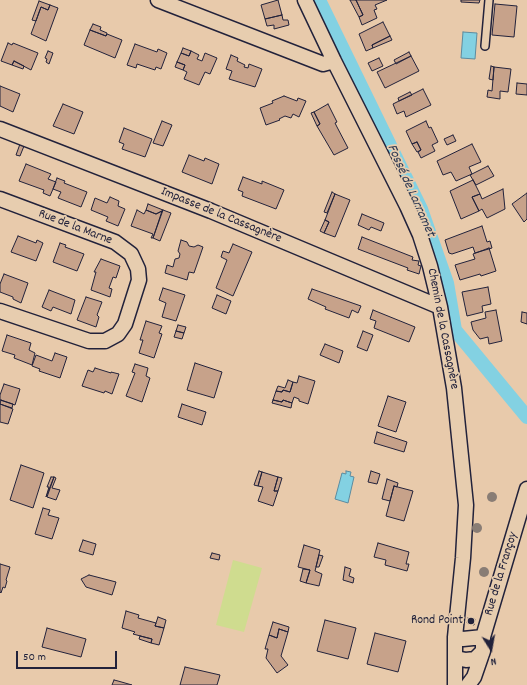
<!DOCTYPE html>
<html>
<head>
<meta charset="utf-8">
<style>
  body { margin:0 }
  #map { position:relative; width:527px; height:685px; overflow:hidden; background:#e8caab; font-family:Dekko,sans-serif }
  canvas { display:block }
  .north { position:absolute; left:471px; top:629px; width:40px; height:40px; -webkit-text-stroke:3px #e7cdaf; paint-order:stroke; rotate:169deg; font-size:11px; font-weight:700; line-height:16px; text-align:center; color:#22223b }
  .north::after { content:''; display:block; margin:auto; width:14px; height:18px; background:#22223b; clip-path:polygon(50% 0,100% 100%,50% 72%,0 100%) }
  .scale { position:absolute; left:16px; top:651px; width:101px; height:18px; box-sizing:border-box; border:2px solid #22223b; border-top:0; padding-left:5px; font-size:12px; line-height:14px; white-space:nowrap; color:#22223b; -webkit-text-stroke:3px #e7cdaf; paint-order:stroke }
</style>
</head>
<body>
<div id="map">
<canvas width="527" height="685"></canvas>
<div class="north">N</div>
<div class="scale">50 m</div>
</div>
<script>
const context = document.querySelector('canvas').getContext('2d');
context.lineJoin = 'round';
function fillPath(path, color) { context.fillStyle = color; context.fill(path, 'evenodd'); }
const poly = rows => new Path2D(rows.map(r => 'M' + r).join(''));
function strokePath(path, color, width, dash) { context.strokeStyle = color; context.lineWidth = width; context.lineCap = dash ? 'butt' : 'round'; context.setLineDash(dash || []); context.stroke(path); }
function write(font, color, halo, rows, align = 'center') {
  context.font = font + ' Dekko,sans-serif'; context.lineWidth = 3.5; context.setLineDash([]); context.textBaseline = 'middle'; context.strokeStyle = halo; context.fillStyle = color; for (const [text, x, y, turn = 0] of rows) {
    context.save(); context.translate(x, y); context.rotate((+turn || 0) * Math.PI / 180); context.textAlign = isNaN(turn) ? turn : align; if (halo) context.strokeText(text, 0, 0); context.fillText(text, 0, 0); context.restore();
  }
}
const green = poly([
  [233,560,262,568,244,632,216,625]
]);
const water = poly([
  [463,32,477,33,475,59,461,58,463,32],
  [346,471,351,472,350,476,354,477,348,503,335,499,342,473,346,474,346,471]
]);
const canal = poly([
  [319,0,421,209,447,283,455,330,527,417]
]);
const building = poly([
  [278,0,282,15,265,19,261,5,278,0],
  [350,0,356,0,363,15,359,17,350,0],
  [356,0,387,0,375,5,377,9,374,10,377,18,362,25,359,17,363,15,356,0],
  [461,0,480,0,479,3,461,2,461,0],
  [39,1,50,5,48,10,41,7,36,21,32,20,39,1],
  [495,4,517,6,514,37,492,35,495,4],
  [50,5,58,8,46,41,31,34,41,7,48,10,50,5],
  [282,15,283,20,288,20,289,25,274,29,274,25,267,26,265,19,282,15],
  [383,22,390,36,372,45,373,48,366,51,359,34,383,22],
  [93,24,101,27,100,30,107,33,106,36,90,30,93,24],
  [90,30,106,36,107,34,122,40,115,58,84,45,90,30],
  [390,36,392,40,373,48,372,45,390,36],
  [8,43,12,45,13,43,38,53,31,70,14,61,12,65,1,61,8,43],
  [135,44,157,52,158,49,167,53,161,69,156,67,155,70,137,64,136,68,127,65,135,44],
  [183,48,191,51,189,56,181,53,183,48],
  [48,51,53,53,49,64,46,62,47,59,45,58,48,51],
  [191,51,199,55,197,59,202,61,205,53,217,58,210,74,205,72,199,85,184,79,187,72,183,70,185,65,177,62,181,53,189,56,191,51],
  [409,52,411,56,396,64,394,60,409,52],
  [231,55,238,58,237,61,245,65,244,67,248,68,249,64,262,69,255,87,229,79,232,71,226,69,231,55],
  [411,56,419,71,385,88,377,72,411,56],
  [379,58,383,66,372,71,368,63,379,58],
  [14,61,24,66,23,69,12,65,14,61],
  [177,62,185,65,183,70,175,67,177,62],
  [491,66,494,67,493,80,489,79,491,66],
  [494,67,511,69,508,92,500,91,500,99,487,97,488,90,492,91,494,67],
  [517,83,527,84,527,95,516,94,517,83],
  [0,86,20,94,13,112,0,106,0,86],
  [423,89,431,105,406,117,404,111,397,114,393,104,423,89],
  [410,92,412,95,399,101,398,98,410,92],
  [284,96,297,101,298,98,306,101,299,117,293,114,291,118,285,116,279,119,280,120,266,125,260,108,273,103,272,101,284,96],
  [63,104,83,112,74,134,53,126,63,104],
  [328,104,337,122,335,123,337,127,348,148,334,155,317,126,320,124,314,112,328,104],
  [314,112,320,124,317,126,311,113,314,112],
  [162,121,172,125,163,146,153,143,162,121],
  [426,121,429,128,431,127,438,142,432,145,435,151,421,158,418,152,421,150,417,142,412,144,406,131,426,121],
  [124,128,152,139,145,157,122,149,124,144,119,142,124,128],
  [453,135,456,141,447,145,444,139,453,135],
  [417,142,421,150,417,152,412,144,417,142],
  [20,144,24,146,20,156,16,155,20,144],
  [472,144,481,162,469,167,472,174,456,181,451,172,443,175,437,161,472,144],
  [189,155,204,161,205,158,219,164,212,184,182,172,189,155],
  [26,164,51,174,48,179,56,182,50,196,43,193,44,190,19,181,26,164],
  [488,166,494,176,476,185,470,175,488,166],
  [243,177,262,184,262,181,284,190,276,209,242,196,243,192,238,190,243,177],
  [57,178,65,181,64,183,87,192,81,207,58,198,61,192,53,189,57,178],
  [473,180,480,194,472,197,479,211,461,219,450,191,473,180],
  [503,189,505,209,487,218,482,209,479,211,472,197,480,194,482,199,503,189],
  [332,192,335,194,327,213,324,212,332,192],
  [527,193,527,219,524,222,512,204,527,193],
  [335,194,350,200,335,237,324,233,329,222,325,220,335,194],
  [110,197,119,201,118,206,125,209,118,226,106,221,108,217,91,210,95,198,107,203,110,197],
  [148,204,163,210,162,211,156,214,146,210,148,204],
  [137,210,144,214,146,210,156,214,162,211,153,238,151,238,153,234,131,226,137,210],
  [163,210,171,213,160,241,153,238,163,210],
  [362,214,384,223,381,231,371,227,369,230,358,225,362,214],
  [325,220,329,222,324,233,320,231,325,220],
  [482,226,487,242,490,241,492,248,475,253,473,247,452,254,449,253,445,240,482,226],
  [18,236,36,243,37,240,43,243,36,261,11,252,18,236],
  [362,237,413,257,412,260,419,261,418,265,421,266,419,274,407,270,408,268,358,249,362,237],
  [181,240,187,242,189,246,194,247,198,245,203,247,194,273,189,272,187,280,165,273,167,265,173,267,175,259,179,258,180,254,178,251,181,240],
  [60,243,66,245,65,247,84,254,77,271,53,262,60,243],
  [233,244,252,252,233,296,216,288,227,260,221,257,223,251,229,253,233,244],
  [489,248,496,271,481,276,480,274,460,280,455,265,475,259,473,254,489,248],
  [101,259,120,266,116,278,113,277,109,288,112,289,110,297,91,290,96,272,94,272,101,259],
  [4,274,28,283,21,303,13,299,13,297,0,292,0,284,4,274],
  [488,287,491,304,482,306,483,312,467,316,462,292,488,287],
  [163,288,185,295,176,321,162,317,166,303,159,300,163,288],
  [312,289,361,306,358,313,352,310,349,318,325,309,326,307,308,299,312,289],
  [49,290,75,300,71,314,53,307,51,311,42,307,49,290],
  [217,295,231,301,226,314,212,308,217,295],
  [86,297,102,302,97,315,99,317,96,327,77,320,86,297],
  [373,310,415,327,409,342,374,328,376,321,370,319,373,310],
  [496,310,502,341,489,344,488,337,480,339,473,330,471,322,486,318,485,312,496,310],
  [522,312,527,313,527,324,521,322,522,312],
  [146,321,162,326,159,333,162,334,154,358,139,353,143,340,140,340,146,321],
  [178,325,186,327,184,333,176,331,178,325],
  [176,331,184,333,182,339,174,337,176,331],
  [363,331,373,335,367,351,357,347,363,331],
  [7,335,31,343,29,350,35,353,32,365,14,358,15,355,2,351,7,335],
  [325,344,343,351,339,363,320,355,325,344],
  [55,353,67,357,60,378,39,371,40,369,32,366,36,355,52,361,55,353],
  [195,363,222,372,214,398,187,390,195,363],
  [135,364,148,368,146,376,150,378,142,402,126,396,135,373,132,372,135,364],
  [95,368,111,373,111,372,119,374,112,394,105,391,104,393,82,386,88,370,93,372,95,368],
  [299,376,315,381,308,404,299,401,299,399,294,397,292,403,283,400,282,402,273,400,276,391,282,392,283,390,290,392,293,382,297,383,299,376],
  [288,380,293,382,290,392,283,390,282,392,276,391,278,386,285,388,288,380],
  [4,384,20,389,15,405,0,400,0,395,4,384],
  [388,396,406,402,396,432,378,426,388,396],
  [1,400,13,404,12,408,0,404,1,400],
  [273,400,282,402,283,400,292,403,291,408,272,403,273,400],
  [0,404,13,409,8,424,0,422,0,404],
  [182,404,206,412,202,425,178,417,182,404],
  [377,432,407,442,404,452,374,443,377,432],
  [21,465,44,473,33,508,10,500,21,465],
  [259,471,262,472,258,486,254,485,259,471],
  [371,471,380,474,377,484,368,482,371,471],
  [262,472,278,477,274,491,278,491,273,506,258,501,263,487,258,486,262,472],
  [51,477,54,477,46,497,49,487,47,487,51,477],
  [54,477,56,478,52,488,60,490,56,500,47,497,54,477],
  [278,477,282,478,278,491,274,491,278,477],
  [387,479,398,483,397,487,394,486,390,501,382,499,387,479],
  [394,486,413,491,404,521,386,516,394,486],
  [43,508,50,510,48,515,59,518,52,539,35,534,43,508],
  [83,540,96,544,93,555,79,551,83,540],
  [378,543,409,552,406,564,409,564,407,571,385,565,386,560,374,557,378,543],
  [304,545,320,550,315,571,322,574,319,586,306,583,310,570,298,567,304,545],
  [212,553,220,555,219,560,210,558,212,553],
  [319,555,323,556,319,567,316,567,319,555],
  [0,564,10,567,6,580,7,581,5,588,3,587,1,593,0,592,0,564],
  [345,567,351,569,349,576,354,578,353,583,343,580,345,567],
  [303,569,310,570,306,583,300,581,303,569],
  [89,575,116,582,112,595,86,587,81,579,89,575],
  [126,611,139,615,138,618,156,623,155,626,164,628,159,645,151,643,152,639,133,634,135,632,122,628,126,611],
  [158,617,166,620,164,628,155,626,158,617],
  [468,618,475,619,474,625,467,623,468,618],
  [325,620,356,628,348,659,317,651,325,620],
  [273,622,289,627,288,632,279,629,277,638,269,635,273,622],
  [47,628,86,639,81,657,42,647,47,628],
  [279,629,288,632,281,656,288,665,277,673,266,658,268,649,265,649,269,635,277,638,279,629],
  [375,633,406,641,398,672,367,664,375,633],
  [140,636,152,639,151,643,139,639,140,636],
  [185,667,220,675,217,685,180,685,185,667],
  [114,680,118,681,132,685,112,685,114,680]
]);
const service = poly([
  [485,46,489,0]
]);
const minor = poly([
  [158,0,323,64,334,61],
  [305,0,334,61,407,206,420,235,430,266,440,307,454,388,466,505,463,558,455,637,455,685],
  [0,129,211,211,440,307],
  [0,199,115,242,131,254,138,269,139,280,125,324,118,334,105,341,89,341,0,311],
  [455,637,463,639,483,637],
  [456,658,466,660,475,659,483,651],
  [468,685,474,677,483,651,483,637,527,489]
]);
const trees = [
  [492,497],
  [477,528],
  [484,572]
];
const markers = [
  [471,621,4,"#22223b"]
];
const streetNames = [
  ["Impasse de la Cassagnère",221,216,22],
  ["Rue de la Marne",75,228,21],
  ["Chemin de la Cassagnère",442,329,79],
  ["Rue de la Françoy",502,574,-73]
];
const poiNames = [
  ["Rond Point",463,621]
];
const waterNames = [
  ["Fossé de Larramet",410,191,66]
];
fillPath(green, '#cfdc8f');
fillPath(water, '#83d1e2');
strokePath(water, '#5c8b9f', 1);
strokePath(canal, '#83d1e2', 14);
fillPath(building, '#c7a28a');
strokePath(building, '#22223b', 1);
strokePath(service, '#22223b', 10);
strokePath(minor, '#22223b', 17);
strokePath(service, '#e7cdaf', 7);
strokePath(minor, '#e7cdaf', 14);
context.fillStyle = '#897d75';
for (const [x, y] of trees) { context.beginPath(); context.arc(x, y, 5, 0, 2 * Math.PI); context.fill(); }
for (const [x, y, r, color] of markers) { const dot = new Path2D(); dot.arc(x, y, r, 0, 2 * Math.PI); context.fillStyle = color; context.fill(dot); strokePath(dot, '#e7cdaf', 1.5); }
write('13px', '#22223b', '#e7cdaf', streetNames);
write('13px', '#22223b', '#e7cdaf', poiNames, 'right');
write('italic 14px', '#313c54', '#e7cdaf', waterNames);
</script>
</body>
</html>
